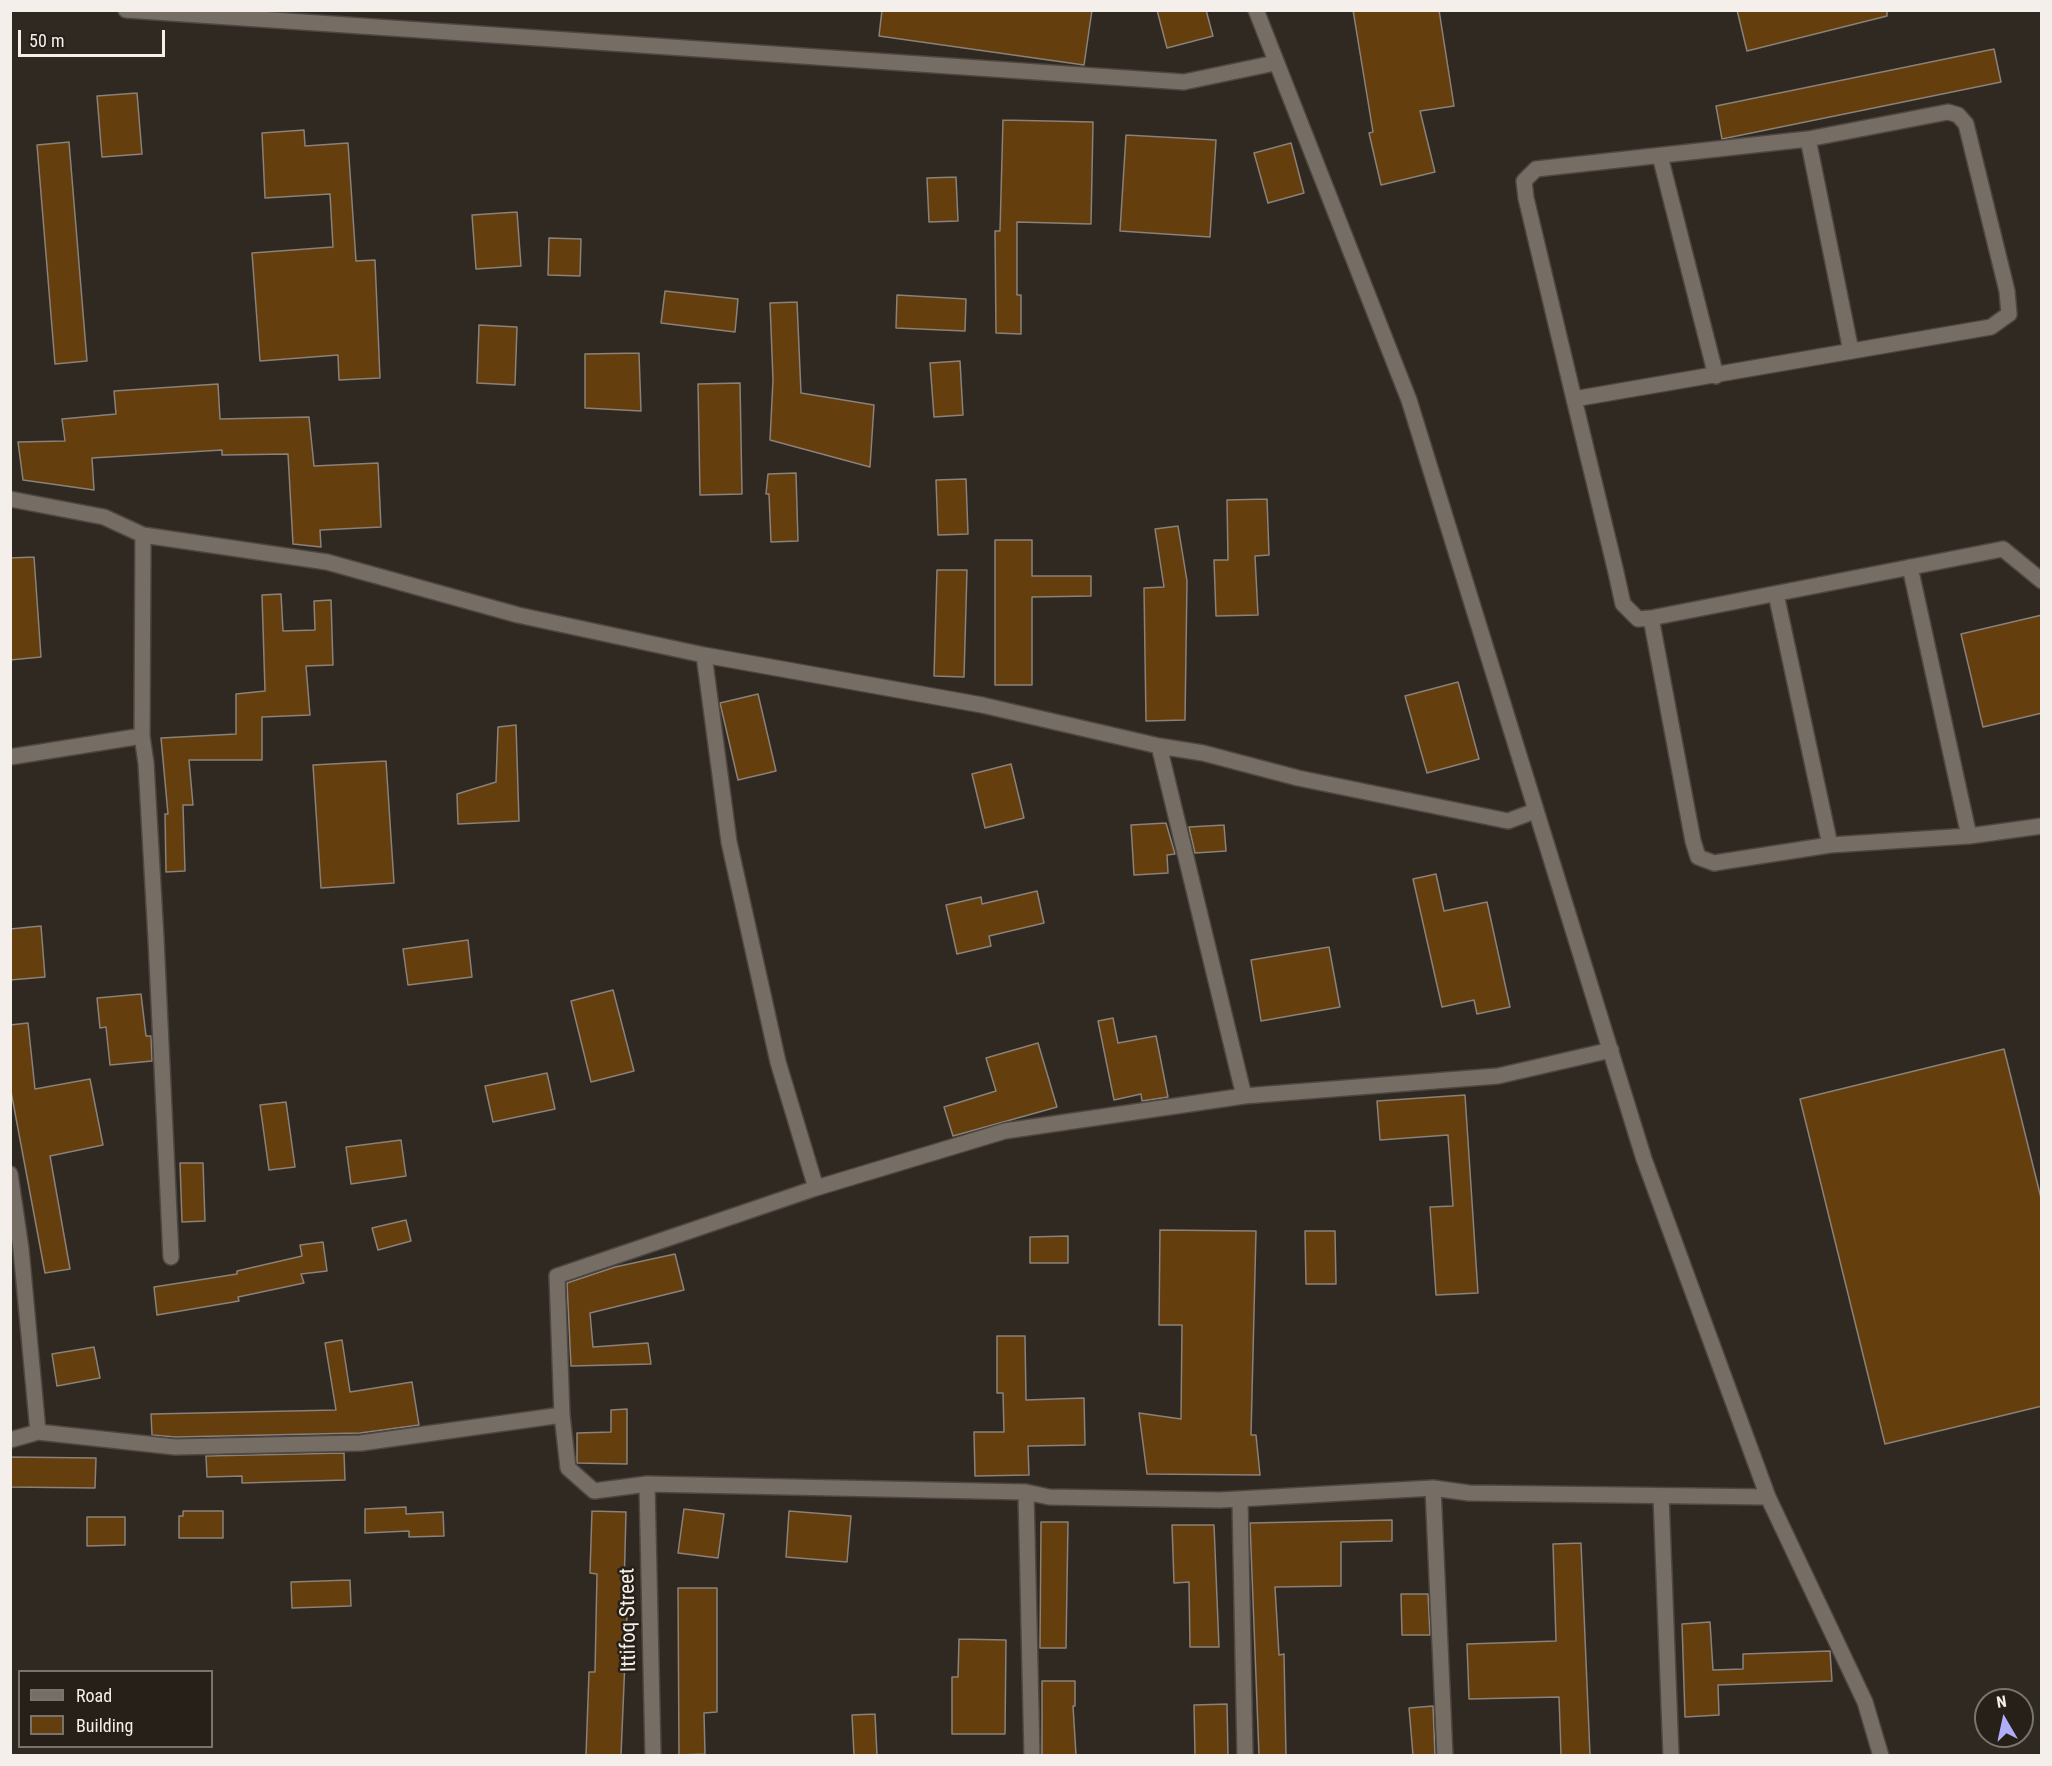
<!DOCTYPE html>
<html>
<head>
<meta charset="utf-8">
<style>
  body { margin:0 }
  #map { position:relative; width:2052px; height:1766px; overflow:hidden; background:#302922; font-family:"Roboto Condensed",sans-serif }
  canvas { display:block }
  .frame { position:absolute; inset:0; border:12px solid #f4efeb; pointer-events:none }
  .legend { position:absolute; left:18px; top:1670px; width:195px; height:78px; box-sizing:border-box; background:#272019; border:2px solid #79736d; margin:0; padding:8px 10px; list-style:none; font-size:18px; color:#f4efeb }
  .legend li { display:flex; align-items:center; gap:12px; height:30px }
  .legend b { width:30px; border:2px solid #79736d }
  .north { position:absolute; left:1974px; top:1688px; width:60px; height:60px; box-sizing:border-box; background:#272019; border:2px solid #79736d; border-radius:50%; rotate:351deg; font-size:16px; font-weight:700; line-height:24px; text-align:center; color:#f4efeb }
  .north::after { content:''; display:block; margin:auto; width:21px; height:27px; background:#afaefa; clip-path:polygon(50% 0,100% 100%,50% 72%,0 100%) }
  .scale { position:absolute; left:18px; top:30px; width:147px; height:27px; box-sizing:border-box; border:3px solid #f4efeb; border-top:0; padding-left:8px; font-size:18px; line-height:21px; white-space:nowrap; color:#f4efeb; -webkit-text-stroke:4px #272019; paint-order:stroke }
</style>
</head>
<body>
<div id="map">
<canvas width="2052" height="1766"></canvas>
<div class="frame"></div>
<ul class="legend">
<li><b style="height:8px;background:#766d65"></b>Road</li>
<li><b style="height:16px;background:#653e0e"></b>Building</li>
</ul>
<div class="north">N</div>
<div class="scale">50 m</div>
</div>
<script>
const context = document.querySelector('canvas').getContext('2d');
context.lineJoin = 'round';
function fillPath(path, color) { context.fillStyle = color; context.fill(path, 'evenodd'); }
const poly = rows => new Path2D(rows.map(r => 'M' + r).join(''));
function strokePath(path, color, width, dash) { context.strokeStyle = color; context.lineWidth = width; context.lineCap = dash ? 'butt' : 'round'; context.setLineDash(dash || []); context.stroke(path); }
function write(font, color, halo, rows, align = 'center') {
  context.font = font + ' "Roboto Condensed",sans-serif'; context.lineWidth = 5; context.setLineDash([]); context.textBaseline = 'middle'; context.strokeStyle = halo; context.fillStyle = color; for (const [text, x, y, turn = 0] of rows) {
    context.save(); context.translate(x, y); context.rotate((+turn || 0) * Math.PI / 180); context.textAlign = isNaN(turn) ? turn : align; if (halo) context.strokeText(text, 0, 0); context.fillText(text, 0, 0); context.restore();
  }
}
const building = poly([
  [882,10,1092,10,1084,65,879,36,882,10],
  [1157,10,1206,10,1213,36,1167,48,1157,10],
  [1353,10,1439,10,1454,106,1420,111,1435,172,1381,185,1369,133,1373,132,1353,10],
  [1737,10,1887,10,1887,16,1747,51,1737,10],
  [1994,49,2001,82,1722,139,1716,106,1994,49],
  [137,93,142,154,102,157,97,96,137,93],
  [1003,120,1093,122,1091,224,1017,222,1017,295,1021,295,1021,334,996,333,995,231,1000,231,1003,120],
  [304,130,305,146,348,143,356,261,375,260,380,378,339,380,338,355,260,361,252,253,333,247,330,194,265,198,262,133,304,130],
  [1126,135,1216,140,1210,237,1120,231,1126,135],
  [69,142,87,361,55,364,37,145,69,142],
  [1291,143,1304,193,1268,203,1254,153,1291,143],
  [956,177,958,221,929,222,927,178,956,177],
  [517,212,521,266,476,269,472,215,517,212],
  [549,238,581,239,580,276,548,275,549,238],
  [665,291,738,299,735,332,661,323,665,291],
  [897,295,966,299,965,331,896,328,897,295],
  [797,302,801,393,874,405,870,467,770,440,773,380,770,303,797,302],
  [479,325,517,327,515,385,477,383,479,325],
  [639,353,641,411,585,408,585,354,639,353],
  [960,361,963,415,934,417,930,363,960,361],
  [740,383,742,494,700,495,698,384,740,383],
  [218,384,220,419,309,417,314,466,378,463,381,527,320,530,321,547,293,544,288,454,222,455,222,450,92,458,94,490,23,480,18,442,65,441,62,419,116,414,114,391,218,384],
  [796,473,798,541,771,542,769,494,766,494,768,474,796,473],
  [966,479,968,534,938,535,936,480,966,479],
  [1267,499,1269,555,1255,556,1258,615,1216,616,1214,560,1228,560,1227,500,1267,499],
  [1178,526,1187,581,1185,720,1146,721,1144,588,1164,587,1155,529,1178,526],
  [995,540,1032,540,1032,576,1091,576,1091,596,1032,597,1032,685,995,685,995,540],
  [34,557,41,657,10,660,10,558,34,557],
  [937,570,967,570,964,677,934,676,937,570],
  [281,594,283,631,315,630,314,601,331,600,333,665,306,666,310,715,262,717,262,760,189,760,193,805,183,805,185,871,166,872,165,814,168,814,161,738,236,734,236,694,265,691,262,595,281,594],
  [2042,615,2042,713,1983,727,1961,634,2042,615],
  [1458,682,1479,759,1427,773,1405,696,1458,682],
  [758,694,776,771,738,780,720,703,758,694],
  [516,725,519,821,458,824,457,794,496,782,498,727,516,725],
  [386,761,394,883,321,888,313,765,386,761],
  [1011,764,1024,818,985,828,972,774,1011,764],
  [1166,823,1175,854,1167,855,1168,873,1134,875,1131,825,1166,823],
  [1224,825,1226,851,1195,853,1189,827,1224,825],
  [1436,874,1444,911,1487,902,1510,1007,1477,1014,1474,1000,1442,1007,1413,879,1436,874],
  [1037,891,1044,923,989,936,991,946,957,954,946,905,981,897,982,904,1037,891],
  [41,926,45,977,10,980,10,929,41,926],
  [468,940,472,977,408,985,403,949,468,940],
  [1329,947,1340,1007,1261,1021,1251,960,1329,947],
  [613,990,634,1071,591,1082,571,1001,613,990],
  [141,994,146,1036,151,1036,152,1061,110,1065,106,1027,100,1028,97,998,141,994],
  [1113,1018,1118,1043,1156,1036,1168,1097,1142,1101,1141,1094,1114,1100,1098,1021,1113,1018],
  [28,1023,35,1089,90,1079,103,1145,50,1156,70,1269,45,1273,10,1086,10,1025,28,1023],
  [1038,1043,1057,1107,953,1136,944,1107,996,1091,986,1058,1038,1043],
  [2004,1049,2042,1202,2042,1406,1885,1444,1800,1099,2004,1049],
  [547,1073,555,1109,493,1122,485,1086,547,1073],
  [1465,1095,1478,1293,1436,1295,1430,1207,1453,1206,1448,1135,1380,1140,1377,1101,1465,1095],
  [286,1102,295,1167,269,1170,260,1105,286,1102],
  [401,1140,406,1176,351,1184,346,1147,401,1140],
  [180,1163,203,1163,205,1221,182,1222,180,1163],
  [406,1220,411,1241,378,1250,372,1228,406,1220],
  [1160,1230,1256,1231,1251,1435,1256,1435,1260,1475,1147,1474,1139,1413,1181,1419,1182,1325,1159,1325,1160,1230],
  [1305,1231,1335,1231,1336,1284,1306,1284,1305,1231],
  [1068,1236,1068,1263,1030,1263,1030,1237,1068,1236],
  [323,1242,327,1271,301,1274,304,1283,238,1297,239,1301,157,1315,154,1287,237,1274,237,1271,302,1256,300,1245,323,1242],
  [675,1254,684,1290,590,1313,593,1347,648,1343,651,1364,571,1366,567,1283,615,1267,675,1254],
  [997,1336,1025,1336,1026,1400,1084,1398,1085,1445,1028,1446,1029,1475,975,1476,974,1432,1004,1432,1003,1393,997,1393,997,1336],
  [342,1340,350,1392,412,1382,419,1425,360,1433,175,1437,152,1435,151,1414,336,1410,325,1343,342,1340],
  [94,1347,100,1378,57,1386,52,1354,94,1347],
  [627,1409,627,1464,577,1463,577,1433,611,1432,611,1410,627,1409],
  [344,1453,345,1480,242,1483,242,1476,207,1477,206,1456,344,1453],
  [10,1457,96,1458,95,1488,10,1487,10,1457],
  [406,1507,406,1514,443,1512,444,1536,409,1537,409,1531,365,1533,365,1509,406,1507],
  [684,1509,724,1514,718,1558,678,1553,684,1509],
  [183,1511,223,1511,223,1538,179,1538,179,1516,183,1516,183,1511],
  [592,1511,626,1512,624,1590,628,1590,621,1755,586,1755,589,1672,595,1672,597,1574,590,1573,592,1511],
  [789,1511,851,1516,847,1562,786,1557,789,1511],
  [87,1517,125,1517,125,1545,87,1546,87,1517],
  [1392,1520,1392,1541,1341,1542,1341,1586,1275,1587,1279,1655,1284,1654,1286,1755,1259,1755,1250,1523,1392,1520],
  [1041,1522,1068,1522,1066,1648,1040,1648,1041,1522],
  [1172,1525,1214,1525,1219,1647,1190,1647,1189,1582,1174,1583,1172,1525],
  [1581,1543,1590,1755,1561,1755,1559,1697,1469,1699,1467,1644,1556,1641,1553,1544,1581,1543],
  [350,1580,351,1606,292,1608,291,1582,350,1580],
  [678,1588,717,1588,717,1712,704,1713,705,1754,679,1755,678,1588],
  [1401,1594,1428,1594,1430,1635,1402,1635,1401,1594],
  [1710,1622,1713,1670,1743,1669,1743,1654,1830,1651,1832,1681,1718,1685,1719,1715,1685,1717,1682,1624,1710,1622],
  [959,1639,1006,1640,1005,1734,952,1734,952,1677,958,1677,959,1639],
  [1042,1681,1075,1681,1075,1706,1073,1706,1076,1755,1042,1755,1042,1681],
  [1227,1704,1228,1755,1195,1755,1194,1705,1227,1704],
  [1433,1706,1435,1755,1413,1755,1409,1708,1433,1706],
  [875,1714,877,1755,854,1755,852,1715,875,1714]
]);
const minor = poly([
  [126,10,1184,82,1275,63],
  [1256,10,1409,400,1644,1159,1768,1497,1865,1702,1881,1756],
  [1808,139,1851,351],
  [1660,156,1716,376],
  [1574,399,1991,327,2009,314,2007,291,1966,124,1958,115,1948,112,1808,139,1536,169,1524,181,1526,198,1574,399,1615,568,1623,604,1638,619,1651,618,1693,841,1698,857,1714,863,1830,845,1969,836,2042,826],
  [10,499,104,517,143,535],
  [1910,567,1969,836],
  [1776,594,1830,845],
  [1651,618,2003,549,2042,581],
  [1159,746,1244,1096,1498,1076,1611,1050],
  [10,757,142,736],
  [10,1174,21,1249,38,1432,10,1440],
  [816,1188,1005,1131,1244,1096],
  [171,1257,156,939,146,763,142,736,143,535,327,562,518,615,704,655,982,705,1159,746,1203,753,1298,778,1508,821,1535,811],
  [562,1415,557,1276,816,1188,778,1062,729,842,704,655],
  [38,1432,175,1447,361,1443,562,1415,568,1468,594,1491,647,1484,1026,1492,1049,1497,1220,1500,1433,1488,1469,1493,1768,1497],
  [647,1484,653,1756],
  [1433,1488,1445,1756],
  [1026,1492,1032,1756],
  [1661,1496,1671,1756],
  [1240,1500,1245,1756]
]);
const streetNames = [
  ["Ittifoq Street",629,1620,-91]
];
fillPath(building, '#653e0e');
strokePath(building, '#8a8179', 1.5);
strokePath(minor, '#4d4742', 18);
strokePath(minor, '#766d65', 15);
write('21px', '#f4efeb', '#272019', streetNames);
</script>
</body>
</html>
